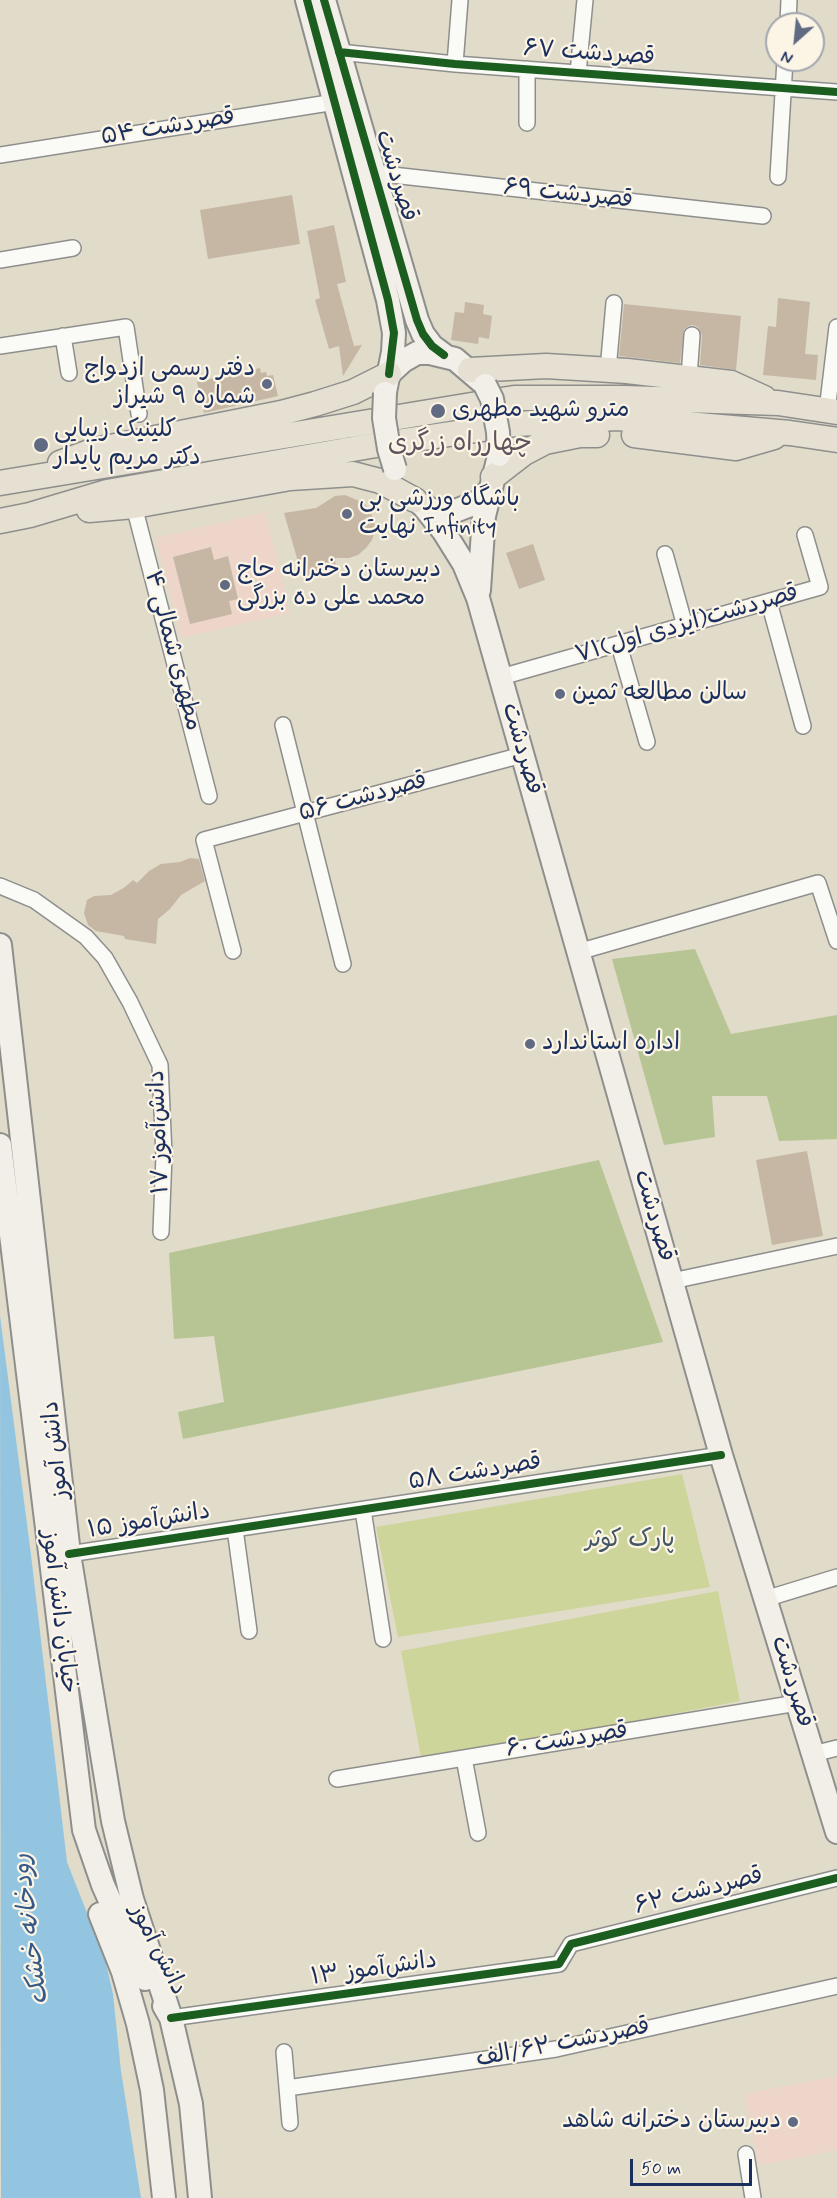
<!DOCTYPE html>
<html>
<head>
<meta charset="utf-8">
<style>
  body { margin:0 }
  #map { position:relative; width:837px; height:2198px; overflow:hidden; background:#e1dbc9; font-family:Mynerve,sans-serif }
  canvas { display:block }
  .north { position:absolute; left:765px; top:12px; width:60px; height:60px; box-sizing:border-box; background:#fcf5e5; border:2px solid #a2a6af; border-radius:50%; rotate:207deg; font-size:16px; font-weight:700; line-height:24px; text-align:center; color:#1b2f5e }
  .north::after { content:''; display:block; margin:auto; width:21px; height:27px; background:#606b83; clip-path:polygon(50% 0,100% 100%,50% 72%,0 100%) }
  .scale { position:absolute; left:630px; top:2159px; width:122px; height:27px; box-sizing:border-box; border:3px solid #1b2f5e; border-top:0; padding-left:8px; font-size:18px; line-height:21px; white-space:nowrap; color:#1b2f5e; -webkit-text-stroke:4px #fcf5e5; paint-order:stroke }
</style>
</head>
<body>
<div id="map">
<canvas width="837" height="2198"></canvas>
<div class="north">N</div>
<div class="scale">50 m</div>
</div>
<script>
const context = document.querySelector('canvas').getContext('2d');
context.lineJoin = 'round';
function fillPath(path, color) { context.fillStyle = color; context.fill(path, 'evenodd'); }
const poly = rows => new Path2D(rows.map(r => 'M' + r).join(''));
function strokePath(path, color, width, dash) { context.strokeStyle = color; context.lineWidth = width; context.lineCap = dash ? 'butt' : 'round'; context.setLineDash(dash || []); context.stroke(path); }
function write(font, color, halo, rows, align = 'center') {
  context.font = font + ' Mynerve,"Playpen Sans Arabic",sans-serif'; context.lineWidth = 4.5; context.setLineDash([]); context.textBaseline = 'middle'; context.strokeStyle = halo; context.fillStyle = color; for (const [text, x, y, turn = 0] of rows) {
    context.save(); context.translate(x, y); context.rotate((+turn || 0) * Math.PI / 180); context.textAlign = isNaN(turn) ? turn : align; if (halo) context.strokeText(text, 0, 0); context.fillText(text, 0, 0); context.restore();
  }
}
const built = poly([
  [265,512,290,613,181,638,156,538],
  [837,2076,837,2150,759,2166,744,2094]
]);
const green = poly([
  [682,1474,710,1587,398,1637,376,1527],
  [718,1591,740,1701,422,1762,401,1651]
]);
const forest = poly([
  [695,949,731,1034,837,1015,837,1139,779,1141,767,1096,712,1096,715,1137,664,1145,612,959],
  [599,1160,663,1342,183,1439,178,1412,224,1402,214,1336,174,1339,169,1253]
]);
const water = poly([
  [0,1316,31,1555,67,1862,105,1959,113,1994,121,2071,141,2198,1,2198]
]);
const building = poly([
  [292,195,300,244,208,259,200,210],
  [334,225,346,282,337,284,354,346,362,345,343,376,339,346,329,349,315,300,320,298,307,231],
  [778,298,810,302,805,354,818,355,816,380,763,375,768,326,776,327],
  [465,302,484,305,483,314,492,316,489,339,479,337,478,344,451,340,455,312,464,313],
  [624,304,741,316,736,370,700,365,702,335,698,327,693,325,688,326,684,330,680,363,619,356],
  [260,368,261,373,266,372,267,376,273,375,278,396,204,413,197,382],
  [345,495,364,503,370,511,374,520,375,530,372,540,366,548,358,555,349,558,335,558,336,571,303,579,284,513,316,508,335,496],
  [533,544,545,580,519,589,506,553],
  [211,547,214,560,228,556,238,599,229,601,232,614,190,624,173,557],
  [190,858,199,859,205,881,181,895,170,909,158,919,156,944,125,939,124,936,96,931,88,925,84,913,87,900,94,896,111,895,125,887,133,880,137,883,149,871,161,864,180,862],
  [807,1151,823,1236,772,1245,756,1160]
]);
const street = poly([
  [788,24,789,0],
  [339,52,455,64,837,92],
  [455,64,460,0],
  [578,73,585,0],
  [527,123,527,69],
  [0,155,335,102],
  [374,173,763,216],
  [778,177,785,60],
  [0,260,73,248],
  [63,336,69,373],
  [0,346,126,327,139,414],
  [608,370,614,303],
  [689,377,692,335],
  [827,411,837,327],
  [134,506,209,796],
  [665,554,685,626],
  [769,602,803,726],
  [619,645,647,742],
  [501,677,820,587,805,535],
  [283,725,343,964],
  [0,886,34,900,86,937,105,958,130,1002,160,1065,164,1155,161,1232],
  [233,951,204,840,522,755],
  [578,952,818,883,837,941],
  [672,1281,837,1246],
  [363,1510,383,1639],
  [235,1529,249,1631],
  [69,1554,721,1455],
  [765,1599,837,1577],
  [813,1754,837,1748],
  [464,1758,478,1833],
  [337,1779,797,1703],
  [171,2018,559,1964,571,1944,837,1878],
  [284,2052,290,2123],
  [287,2088,556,2049,837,1986],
  [746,2154,753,2198]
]);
const secondary = poly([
  [307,0,388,300,394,333,393,352,385,392],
  [324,0,417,320,423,334,432,346,444,355],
  [389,374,403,361,417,353,430,353,455,359,482,382],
  [422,505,441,514,450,513,478,502,489,491],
  [424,507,444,532,464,564,478,598,721,1455,837,1832],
  [479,590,484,516,498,460],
  [0,945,69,1554,113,1821,132,1899,171,2018],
  [0,1145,84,1830,103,1885,145,1979],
  [100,1914,123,1972,138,2024,152,2090,164,2198],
  [164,2006,171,2018,191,2104,200,2198]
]);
const primary = poly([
  [470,370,546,366,627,371,731,383,764,398],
  [634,435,736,448,774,437],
  [60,463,95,450,281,413,315,404,353,392,389,374],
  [493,477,524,453,545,442,580,435,597,435],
  [0,483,514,398,624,398,778,403,837,412],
  [89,510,134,506,290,478,353,474,380,481,415,500],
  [0,521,30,515,107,492,370,446,516,424,617,418,790,433,837,440]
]);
const secondaryBridge = poly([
  [485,385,492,399,498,432,499,455],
  [385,393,384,418,389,449,395,469]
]);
const cycleway = poly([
  [307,0,388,300,394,333,389,374],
  [324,0,417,320,423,334,432,346,444,355],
  [339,52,455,64,837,92],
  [69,1554,721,1455],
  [171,2018,559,1964,571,1944,837,1878]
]);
const markers = [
  [267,384,6,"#606b83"],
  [438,411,8,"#606b83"],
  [41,445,8,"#606b83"],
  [347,514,6,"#606b83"],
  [225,585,6,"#606b83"],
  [560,694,6,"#606b83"],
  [530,1044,6,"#606b83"],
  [793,2122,6,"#606b83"]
];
const streetNames = [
  ["۶۷ قصردشت",589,54,4],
  ["۵۴ قصردشت",168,128,-9],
  ["قصردشت",395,176,73],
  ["۶۹ قصردشت",568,195,6],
  ["۷۱قصردشت(ایزدی اول)",687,625,-16],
  ["۴ مطهری شمالی",172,651,75],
  ["قصردشت",521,749,74],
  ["۵۶ قصردشت",363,798,-15],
  ["دانش‌آموز ۱۷",160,1132,-92],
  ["قصردشت",653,1216,74],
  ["دانش آموز",57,1450,-96],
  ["قصردشت ۵۸",475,1473,-9],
  ["دانش‌آموز ۱۵",149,1522,-9],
  ["خیابان دانش آموز",58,1612,83],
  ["قصردشت",791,1682,73],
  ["۶۰ قصردشت",567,1741,-9],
  ["قصردشت ۶۲",699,1892,-14],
  ["دانش آموز",157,1950,63],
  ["دانش‌آموز ۱۳",374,1970,-8],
  ["قصردشت ۶۲/الف",563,2044,-11]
];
const poiNames = [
  ["دفتر رسمی ازدواج",255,370,"right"],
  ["شماره ۹ شیراز",255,398,"right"],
  ["مترو شهید مطهری",452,411],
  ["کلینیک زیبایی",54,431],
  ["دکتر مریم پایدار",54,459],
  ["باشگاه ورزشی بی",359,500],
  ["نهایت Infinity",359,528],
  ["دبیرستان دخترانه حاج",237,571],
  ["محمد علی ده بزرگی",237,599],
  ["سالن مطالعه ثمین",572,694],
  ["اداره استاندارد",542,1044],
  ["دبیرستان دخترانه شاهد",781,2122,"right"]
];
const parkNames = [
  ["پارک کوثر",630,1541]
];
const neighbourhoodNames = [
  ["چهارراه زرگری",460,445]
];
const waterNames = [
  ["رودخانه خشک",32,1929,-97]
];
fillPath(built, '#edd5ca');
fillPath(green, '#cdd59a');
fillPath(forest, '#b7c493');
fillPath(water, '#93c5e0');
fillPath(building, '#c6b7a5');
strokePath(street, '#8e8f8d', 18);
strokePath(secondary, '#8e8f8d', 26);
strokePath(primary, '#8e8f8d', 27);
strokePath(street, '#fafaf7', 15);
strokePath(secondary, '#f2efe8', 22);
strokePath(primary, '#e5e0d2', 24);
strokePath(secondaryBridge, '#8e8f8d', 26, []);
strokePath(secondaryBridge, '#f2efe8', 22);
strokePath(cycleway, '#1b5e20', 8);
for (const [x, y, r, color] of markers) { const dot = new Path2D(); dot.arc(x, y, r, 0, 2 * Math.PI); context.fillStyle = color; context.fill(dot); strokePath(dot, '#fcf5e5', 2); }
write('24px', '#1b2f5e', '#fcf5e5', streetNames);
write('24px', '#1b2f5e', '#fcf5e5', poiNames, 'left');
write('24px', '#435764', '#fcf5e5', parkNames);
write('26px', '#5c535f', '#fcf5e5', neighbourhoodNames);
write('italic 26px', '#355988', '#fcf5e5', waterNames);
</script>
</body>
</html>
